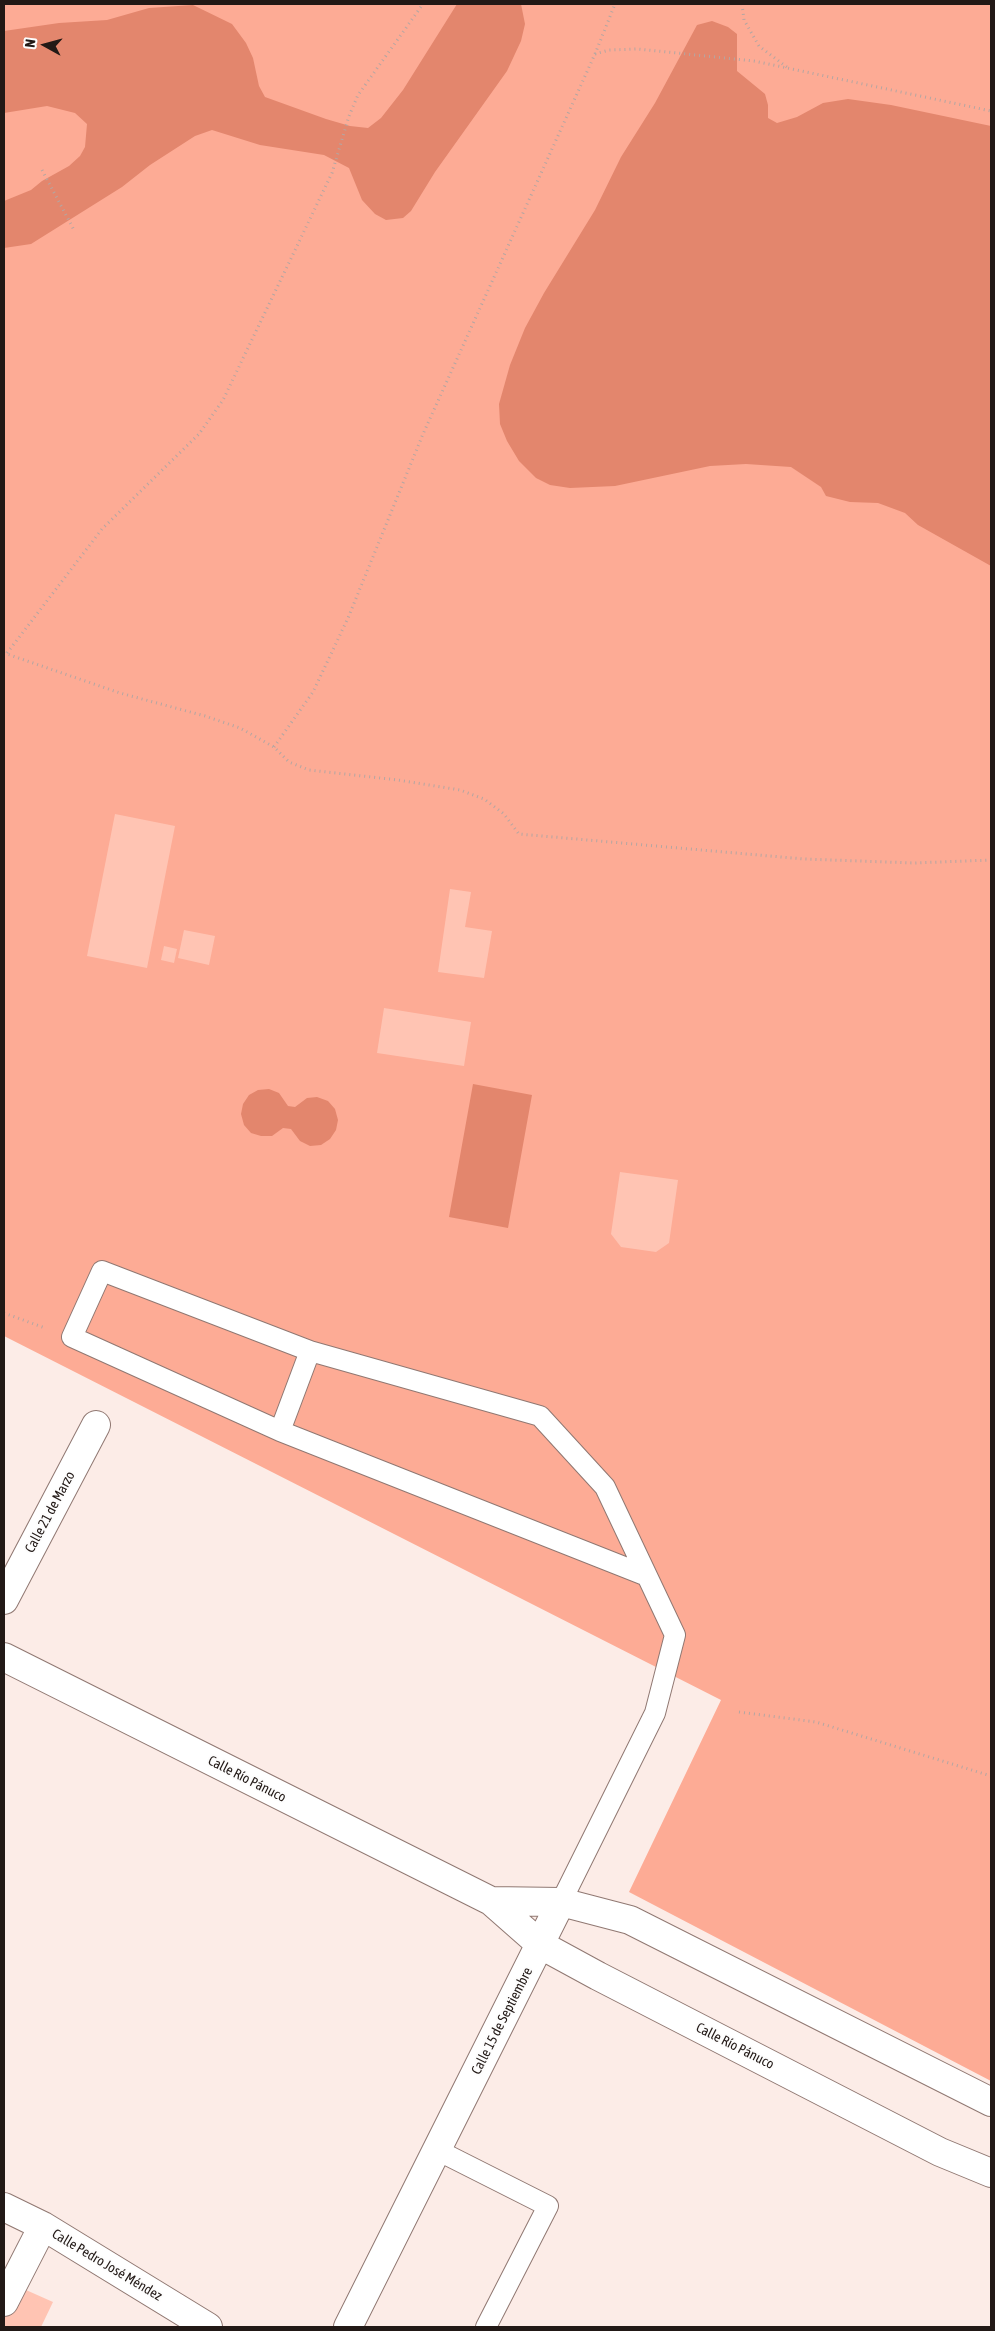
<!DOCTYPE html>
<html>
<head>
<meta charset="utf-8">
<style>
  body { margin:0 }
  #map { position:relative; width:995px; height:2331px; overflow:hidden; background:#fcece7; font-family:"Asap Condensed",sans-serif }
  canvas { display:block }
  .frame { position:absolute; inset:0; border:5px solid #221916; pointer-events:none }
  .north { position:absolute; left:20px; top:20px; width:50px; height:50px; -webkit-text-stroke:4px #fdfdfd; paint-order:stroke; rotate:277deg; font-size:14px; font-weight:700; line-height:20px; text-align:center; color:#221916 }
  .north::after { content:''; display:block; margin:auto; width:18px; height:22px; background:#221916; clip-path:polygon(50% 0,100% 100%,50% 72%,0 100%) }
</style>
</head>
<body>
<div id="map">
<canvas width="995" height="2331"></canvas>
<div class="frame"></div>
<div class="north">N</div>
</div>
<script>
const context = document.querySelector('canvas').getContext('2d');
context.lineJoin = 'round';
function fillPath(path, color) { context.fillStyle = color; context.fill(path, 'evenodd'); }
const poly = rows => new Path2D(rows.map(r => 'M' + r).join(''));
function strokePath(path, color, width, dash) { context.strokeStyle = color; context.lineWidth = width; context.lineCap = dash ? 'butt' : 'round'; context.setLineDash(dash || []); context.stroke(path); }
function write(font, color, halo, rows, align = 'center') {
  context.font = font + ' "Asap Condensed",sans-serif'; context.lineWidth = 4; context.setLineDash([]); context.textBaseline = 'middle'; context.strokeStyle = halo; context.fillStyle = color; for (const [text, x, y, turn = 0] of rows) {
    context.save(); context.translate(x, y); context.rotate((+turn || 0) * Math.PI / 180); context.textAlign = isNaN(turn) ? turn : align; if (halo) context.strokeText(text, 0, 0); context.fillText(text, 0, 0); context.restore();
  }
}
const green = poly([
  [4,4,991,4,991,2081,629,1892,721,1700,4,1336]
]);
const water = poly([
  [457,4,521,4,525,24,521,41,507,71,435,172,411,211,403,218,386,220,375,214,362,200,349,168,324,155,260,145,212,130,195,136,150,165,122,187,31,244,4,248,4,201,31,190,42,181,69,166,80,156,85,147,87,124,75,113,47,106,4,113,4,31,59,23,107,20,149,8,193,5,232,24,246,43,253,58,259,86,265,97,326,119,350,126,368,128,381,118,403,90],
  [712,21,728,27,737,34,737,71,765,94,768,105,768,118,777,123,797,117,823,103,848,99,891,105,991,126,991,566,918,525,905,513,878,503,850,502,826,496,821,487,791,467,746,464,710,466,615,486,570,488,550,485,536,478,519,461,507,441,500,424,499,404,510,365,525,328,544,293,595,210,621,157,655,103,697,25],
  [473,1084,532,1095,508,1228,449,1217],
  [269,1089,279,1093,288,1106,295,1107,307,1098,317,1097,328,1101,335,1109,338,1120,336,1130,330,1139,321,1145,310,1146,300,1141,291,1129,283,1128,272,1136,261,1136,251,1133,244,1125,241,1114,243,1104,249,1095,258,1090]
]);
const building = poly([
  [115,814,175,826,147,968,87,956],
  [450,889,471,892,465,927,492,931,484,978,438,972],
  [184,930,215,936,209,965,178,958],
  [164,946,177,949,174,963,161,960],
  [384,1008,471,1022,464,1066,377,1053],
  [620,1172,678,1180,669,1243,656,1252,621,1247,611,1234],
  [17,2286,53,2302,41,2327,4,2327,4,2316]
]);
const path = poly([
  [742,4,744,20,759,46,788,68],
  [595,54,609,50,638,49,754,61,991,111],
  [42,170,74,230],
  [4,653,120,693,205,716,240,728,274,747,289,762,309,770,398,780,460,790,484,799,504,814,519,834,804,859,914,863,991,860],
  [7,653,102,529,199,434,223,400,332,173,349,116,358,95,423,4],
  [274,747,313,692,348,618,423,434,595,54,615,4],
  [4,1313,45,1328],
  [739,1712,816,1722,991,1776]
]);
const service = poly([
  [280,1431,310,1351],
  [561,1902,655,1713,675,1635,605,1487,540,1416,310,1351,102,1271,72,1337,280,1431,647,1576],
  [437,2150,548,2206,486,2327]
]);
const minor = poly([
  [4,1600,96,1425],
  [4,2207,43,2226,208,2327],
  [4,2302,43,2226]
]);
const tertiary = poly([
  [4,1657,491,1901,541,1945,598,1976,940,2152,991,2173],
  [491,1901,561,1902,630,1920,991,2102],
  [348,2327,561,1902]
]);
const streetNames = [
  ["Calle 21 de Marzo",50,1512,-62],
  ["Calle Río Pánuco",247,1779,27],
  ["Calle 15 de Septiembre",502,2021,-63],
  ["Calle Río Pánuco",735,2046,27],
  ["Calle Pedro José Méndez",107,2265,31]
];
fillPath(green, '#fdab95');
fillPath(water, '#e3866d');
fillPath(building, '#ffc4b3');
strokePath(service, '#907872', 22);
strokePath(minor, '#907872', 30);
strokePath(tertiary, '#907872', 30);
strokePath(path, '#b4a6a2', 3, [1, 4]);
strokePath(service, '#fff', 20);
strokePath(minor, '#fff', 28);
strokePath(tertiary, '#fff', 28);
write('14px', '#221916', '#fdfdfd', streetNames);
</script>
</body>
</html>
